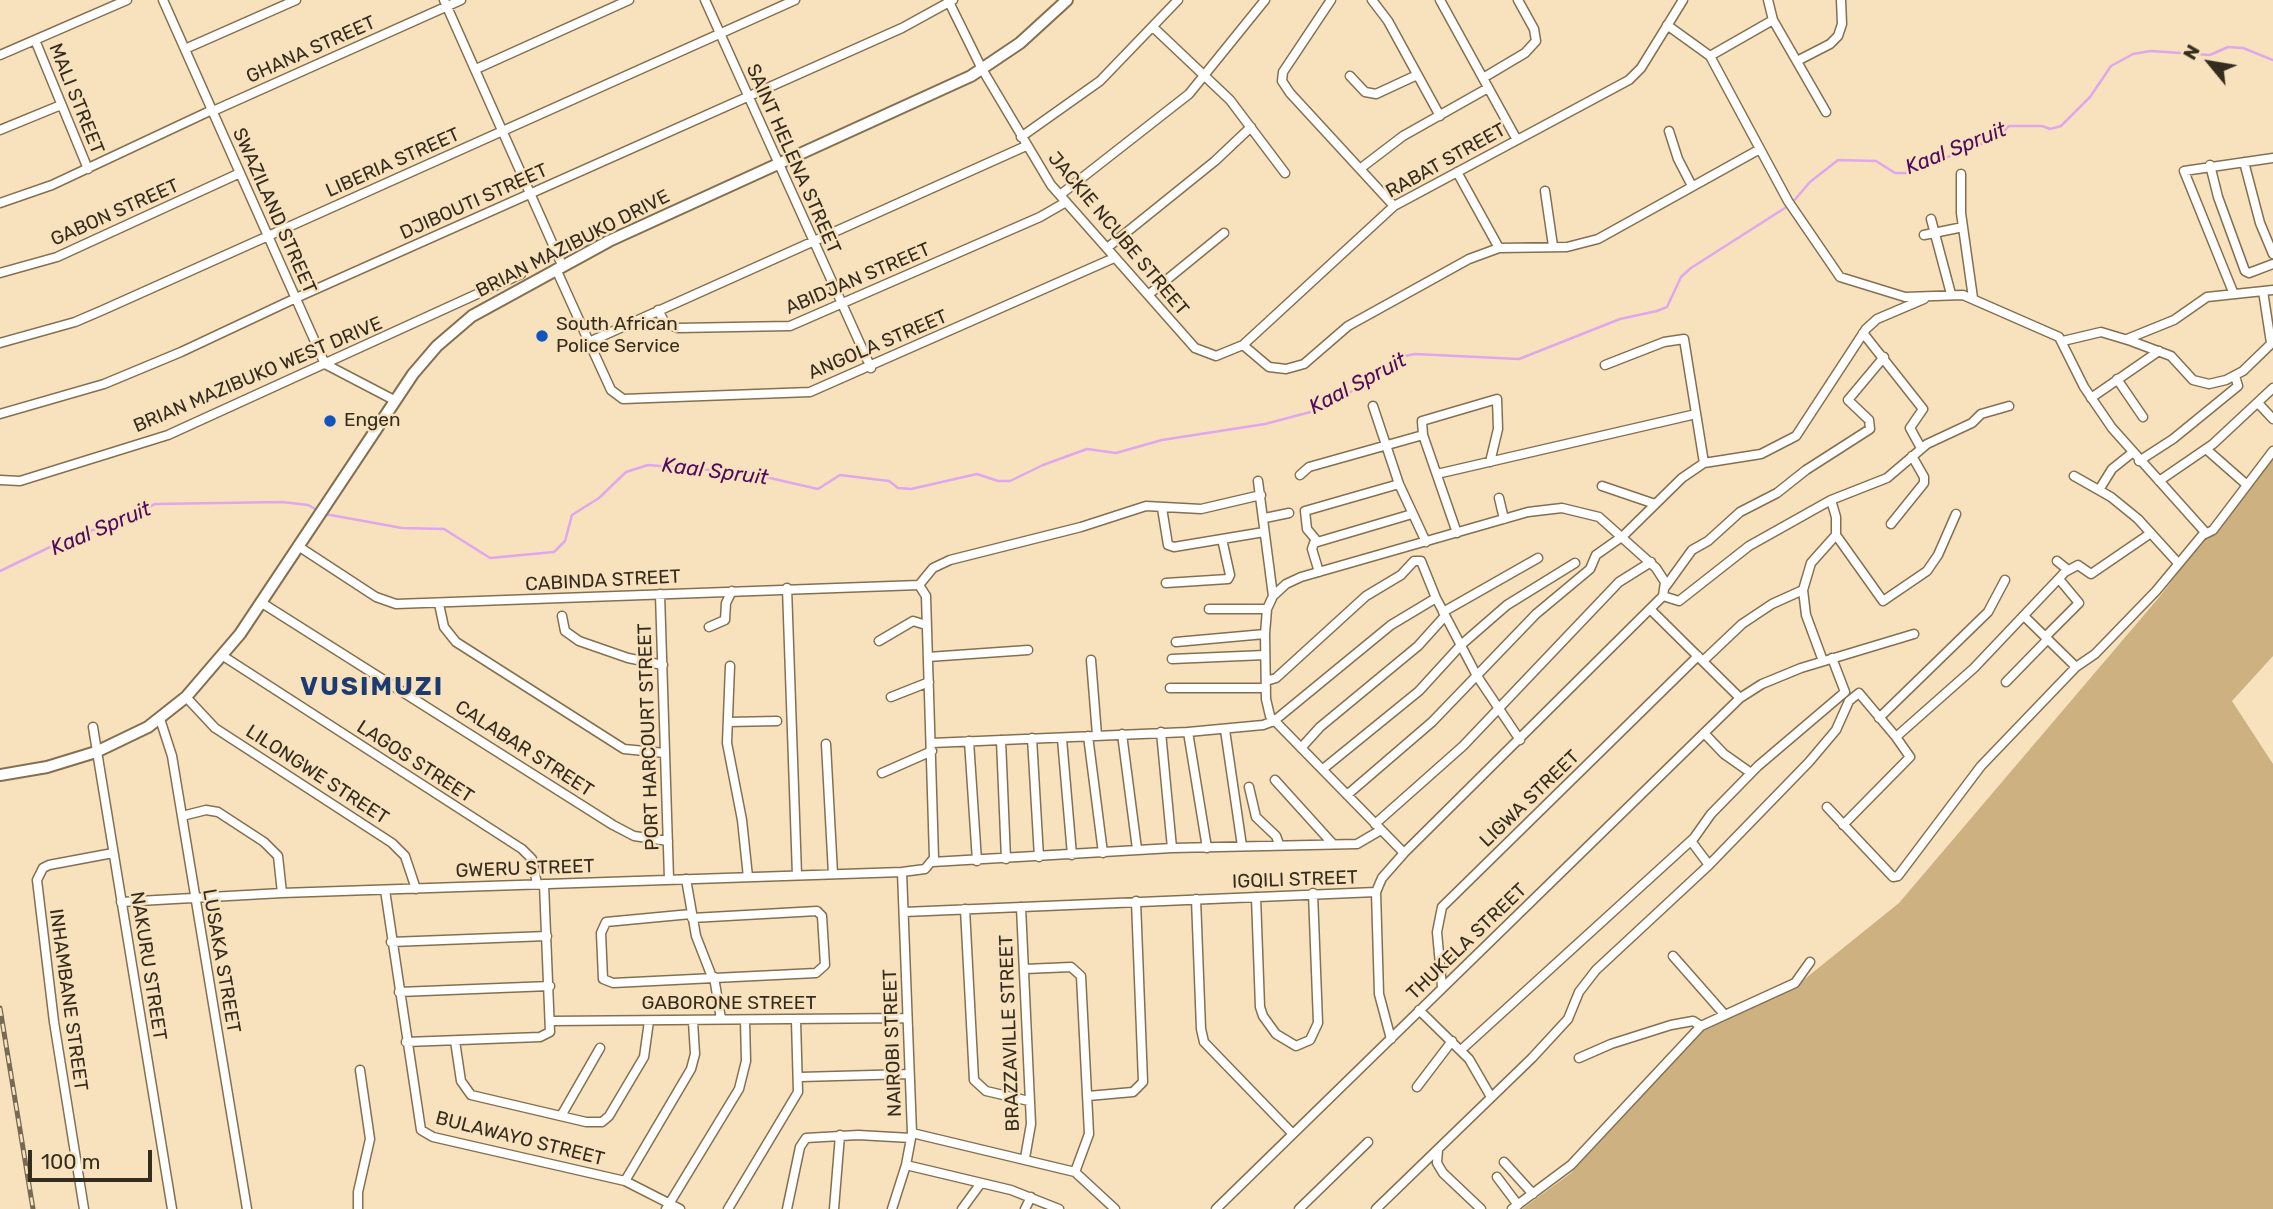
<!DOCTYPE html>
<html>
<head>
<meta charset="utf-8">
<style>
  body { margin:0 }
  #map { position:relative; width:2273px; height:1209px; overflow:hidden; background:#f8e2be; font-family:Rubik,sans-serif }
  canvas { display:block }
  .north { position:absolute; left:2175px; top:28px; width:70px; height:70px; -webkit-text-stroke:5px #f8e2be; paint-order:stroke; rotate:300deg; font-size:19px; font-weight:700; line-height:28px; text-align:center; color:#342c1e }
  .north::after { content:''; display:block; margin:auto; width:24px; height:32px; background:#342c1e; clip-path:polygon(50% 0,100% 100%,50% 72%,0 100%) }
  .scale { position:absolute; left:28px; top:1150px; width:124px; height:32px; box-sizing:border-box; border:4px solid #342c1e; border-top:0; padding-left:9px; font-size:21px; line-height:24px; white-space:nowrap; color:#342c1e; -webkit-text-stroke:5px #f8e2be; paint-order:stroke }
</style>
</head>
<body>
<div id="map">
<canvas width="2273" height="1209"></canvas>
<div class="north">N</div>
<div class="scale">100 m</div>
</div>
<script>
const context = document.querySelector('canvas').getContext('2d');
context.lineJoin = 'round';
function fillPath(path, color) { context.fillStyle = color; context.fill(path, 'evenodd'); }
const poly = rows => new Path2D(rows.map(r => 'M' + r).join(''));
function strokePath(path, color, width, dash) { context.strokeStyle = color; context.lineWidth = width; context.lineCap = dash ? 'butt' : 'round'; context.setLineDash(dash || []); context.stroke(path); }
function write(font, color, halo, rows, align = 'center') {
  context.font = font + ' Rubik,sans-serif'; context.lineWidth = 5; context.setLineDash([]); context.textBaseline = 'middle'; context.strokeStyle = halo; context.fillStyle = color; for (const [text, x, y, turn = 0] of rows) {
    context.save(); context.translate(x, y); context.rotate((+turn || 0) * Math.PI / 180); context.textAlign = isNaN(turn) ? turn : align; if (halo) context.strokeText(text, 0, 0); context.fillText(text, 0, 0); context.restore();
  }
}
const green = poly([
  [2273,446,2273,656,2232,701,2273,764,2273,1209,1522,1209,1571,1173,1719,1011,1801,982,1899,903,2161,595]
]);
const stream = poly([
  [1792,203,1810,182,1838,160,1876,161,1895,173,1907,173,1996,138,2009,126,2042,126,2050,129,2061,126,2090,97,2111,66,2133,54,2151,51,2210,55,2228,47,2243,48,2273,60],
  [325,514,402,528,444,529,490,558,554,552,565,541,572,515,599,498,626,472,648,465,748,473,818,489,840,475,889,481,898,488,911,489,977,474,998,481,1010,481,1043,465,1087,449,1116,453,1162,440,1265,424,1318,410,1334,403,1405,356,1415,354,1519,359,1620,319,1657,311,1667,307,1681,277,1691,268,1788,206],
  [0,571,71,537,112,524,155,504,282,502,308,505,319,511]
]);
const minor = poly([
  [163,0,325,364,394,400],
  [444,0,562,265],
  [705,0,871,368],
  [948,0,982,69,1051,185,1195,348,1216,356,1243,345,1394,206,1629,80,1641,68,1683,0],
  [1331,0,1283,72,1282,81,1290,93,1394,206],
  [1372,0,1388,21,1440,116],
  [1440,0,1517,140],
  [1768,0,1773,20,1826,112],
  [1667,25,1710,56,1788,201,1840,277,1905,297,1963,295,2059,337,2084,387,2112,428,2205,532,2156,591,2095,654,2076,667,1981,766,1898,876,1893,877,1827,807],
  [1154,28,1230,100,1285,173],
  [35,40,88,169],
  [185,49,296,0],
  [0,55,127,0],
  [1710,56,1773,20],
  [1797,61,1830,44,1838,36,1842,24,1841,0],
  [476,69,629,0],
  [1350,76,1365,92,1376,94,1417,75],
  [1483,78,1525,53,1536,41,1534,29,1518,0],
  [213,111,461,0],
  [0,130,61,105],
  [1669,131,1678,159,1692,186],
  [1021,137,1100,81,1178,0],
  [2244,162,2260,223,2273,254],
  [2210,165,2218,197,2245,271,2249,273,2273,264],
  [1361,168,1403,136,1488,88],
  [1457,172,1499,248],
  [1961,174,1961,213,1973,298],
  [1545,191,1553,246],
  [1060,195,1189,94,1265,0],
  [0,203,52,185,212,110],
  [1931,219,1951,294],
  [1924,235,1963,227],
  [1107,248,1215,161,1251,127],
  [556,269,589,342,1026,146],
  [0,273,57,257,240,173],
  [2263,291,2271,343],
  [2233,292,2184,171,2273,158],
  [1148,295,1224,233],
  [658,310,665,323,678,328,790,326,1040,217,1066,202],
  [1863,333,1923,409,1910,428,1921,448],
  [2127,339,2174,320,2207,297,2273,290],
  [2063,341,2101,332,2131,341,2171,356,2193,380,2209,384,2226,380,2243,371,2273,342],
  [589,342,611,390,623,399,810,392,1114,258],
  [0,343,75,322,103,310,795,0],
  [1243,345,1269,367,1286,369,1304,364,1348,326,1469,259,1499,248,1567,247,1598,239,1760,149],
  [1605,365,1664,342,1684,339,1704,463],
  [2117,379,2143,417],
  [2091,398,2159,351],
  [2258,403,2273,419],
  [1373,406,1399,484,1426,542],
  [0,414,104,384,181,352,296,298,902,28,953,0],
  [2206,449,2247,485],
  [2139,461,2173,439,2238,386,2235,376],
  [1437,474,1696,414],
  [1300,475,1309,467,1423,435],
  [2074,476,2111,497,2138,519,2178,563],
  [0,480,20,481,168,435,521,274],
  [1258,481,1273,596],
  [2159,481,2213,444,2273,388],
  [1602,486,1655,504],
  [2099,490,2112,469,2132,453],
  [1499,498,1504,519],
  [1831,500,1836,517,1836,535,1883,601,1927,571,1938,555,1956,514],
  [1162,508,1168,545,1174,547,1264,532],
  [1265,518,1289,513],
  [1891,524,1924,483,1924,477,1912,456],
  [1457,533,1423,435,1422,421,1497,399,1498,429,1490,462],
  [2205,534,2213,530,2273,451],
  [1317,541,1307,529,1305,511,1399,484],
  [2057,561,2068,570],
  [1319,572,1312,549,1314,543,1412,514],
  [1166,583,1228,579,1230,575,1222,539],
  [919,585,933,568,950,560,1081,527,1146,506,1201,509,1261,495],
  [1666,586,1692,550,1708,541,1740,512,1777,493,1806,470,1870,429,1869,420,1848,400,1884,357],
  [787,588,797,875],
  [660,594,669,879],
  [1663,596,1679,601,1749,546,1831,500,1887,478,1927,444,1972,423,1981,414,2009,406],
  [262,603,613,825,634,836,668,841],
  [439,604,444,627,456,642,624,749,665,753],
  [1209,609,1267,609],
  [1651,610,1740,698],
  [1443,612,1538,558],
  [562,616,565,631,579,641,628,658,663,665],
  [2024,616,2076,667],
  [709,627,725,620,726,603,732,591],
  [2045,637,2079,603,2059,579],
  [879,641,913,621,926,625],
  [1176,642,1265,634],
  [223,656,522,849,532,859,537,884],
  [928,657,1028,650],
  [1172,659,1265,655],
  [1091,660,1097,735],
  [1703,661,1742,624,1772,604,1803,590],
  [1823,661,1806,615,1803,590,1811,563,1836,535],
  [730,666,727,743,742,820,748,877],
  [1266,681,1276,678,1366,596,1401,575,1414,561,1421,561,1436,598,1477,676,1520,740],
  [2006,682,2047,640],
  [1170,688,1266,688],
  [186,697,215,728,392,843,405,856,416,889],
  [891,697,929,682],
  [1879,718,1988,612,2005,580],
  [160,719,172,756,247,1209],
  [728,722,777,721],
  [93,727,172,1209],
  [1225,730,1242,846],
  [1161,732,1172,848],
  [1188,732,1207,848],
  [1704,733,1724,754,1751,773],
  [1122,734,1137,849],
  [1088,736,1103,853],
  [1032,738,1039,857],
  [1062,739,1072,855],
  [1001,740,1006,859],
  [969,741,977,861],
  [932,743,1188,732,1263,725,1274,721,1391,625,1436,598],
  [826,744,833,874],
  [1301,748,1320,727,1418,646,1445,616],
  [1323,769,1419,691,1461,645,1507,605,1575,563],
  [882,773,932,751],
  [1275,780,1332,843],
  [1249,787,1256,817,1276,836,1279,844],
  [1347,795,1432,722,1536,614,1590,569,1596,555,1623,536,1682,478,1704,463,1761,454,1796,436,1866,329,1877,319,1924,299],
  [182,816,206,810,218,812,264,842,278,856,282,893],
  [1375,824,1463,746,1619,582,1651,562],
  [1843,825,1910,757,1896,737,1974,668,2065,572,2078,565,2091,574,2151,533],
  [1691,841,1709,865],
  [932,862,1172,848,1357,844,1381,830],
  [686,879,696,936,712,977],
  [385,890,421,1130,433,1137,625,1181,680,1209],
  [1376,892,1379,994,1391,1039],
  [1256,897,1260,1007,1263,1016,1276,1034,1296,1046,1310,1040,1318,1023,1313,893],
  [1196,899,1201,1029,1204,1042,1292,1133],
  [121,902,282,893,902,872,925,869,934,858,926,596,919,585,396,604,376,597,298,546],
  [1021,907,1031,1124,1025,1158],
  [965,909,974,1080,986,1091,1029,1101],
  [904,912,1376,892,1382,878,1404,853,1663,596,1665,582,1656,568,1599,517,1562,508,1528,512,1301,577,1286,584,1273,596,1267,609,1265,634,1266,699,1270,716,1404,853],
  [691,914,606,922,601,933,603,979,613,983,816,973,825,965,822,916,817,911,692,918],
  [391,942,547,936],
  [1673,956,1724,1014],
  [1025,969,1071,967,1081,976,1089,1134,1075,1172],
  [714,977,721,1019],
  [1442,987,1437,932,1442,907,1698,656],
  [399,992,550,986],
  [1419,1010,1469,1059,1491,1097],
  [551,1021,907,1018],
  [1701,1026,1795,983,1810,962],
  [455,1041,461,1081,471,1095,586,1122,602,1122,609,1116,644,1057,649,1021],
  [406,1042,540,1037,550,1032,544,884],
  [1461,1050,1694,838,1711,814,1758,766,1845,692,1832,658],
  [800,1077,909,1074],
  [1417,1087,1452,1041],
  [1088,1096,1133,1092,1143,1082,1136,901],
  [561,1116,600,1048],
  [912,1133,1075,1172,1115,1209],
  [1438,1150,1437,1163,1443,1173,1481,1209],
  [1504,1162,1533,1194],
  [906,1165,1011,1190,1059,1209],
  [1497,1177,1518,1205],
  [625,1181,691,1069,695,1054,693,1021],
  [84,1209,54,1022,37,880,43,868,49,865,113,853],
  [358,1209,358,1192,370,1139,360,1070],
  [666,1209,739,1089,746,1061,745,1020],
  [728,1209,798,1092,796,1020],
  [787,1209,800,1147,806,1138,858,1135,911,1138],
  [834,1209,840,1135],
  [892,1209,906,1165,912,1133,902,872],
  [962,1209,981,1183],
  [1025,1209,1031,1197],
  [1216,1209,1740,698,1762,684,1801,668,1914,634],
  [1299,1209,1368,1142],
  [1376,1209,1532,1058,1568,1019,1579,992,1596,970,1709,865,1809,762,1836,730,1849,701,1859,693,1896,737],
  [1512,1209,1571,1165,1701,1026,1693,1021,1671,1025,1611,1044,1579,1058]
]);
const tertiary = poly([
  [0,775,47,767,96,752,148,727,186,697,240,634,413,374,437,346,472,316,609,241,971,76,1020,43,1067,0]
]);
const rail = poly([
  [0,1008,33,1209]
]);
const markers = [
  [542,336,7,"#1054bf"],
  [330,421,7,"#1054bf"]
];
const streetNames = [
  ["GHANA STREET",311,50,-24],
  ["MALI STREET",76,99,68],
  ["SAINT HELENA STREET",793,159,66],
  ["RABAT STREET",1446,161,-29],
  ["LIBERIA STREET",393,163,-24],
  ["DJIBOUTI STREET",474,202,-24],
  ["SWAZILAND STREET",274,211,66],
  ["GABON STREET",115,213,-24],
  ["JACKIE NCUBE STREET",1118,234,50],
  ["BRIAN MAZIBUKO DRIVE",573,244,-27],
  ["ABIDJAN STREET",858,279,-23],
  ["ANGOLA STREET",878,345,-23],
  ["BRIAN MAZIBUKO WEST DRIVE",258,375,-23],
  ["CABINDA STREET",603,581,-3],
  ["PORT HARCOURT STREET",649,737,-92],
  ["CALABAR STREET",524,749,33],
  ["LAGOS STREET",415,762,33],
  ["LILONGWE STREET",317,775,33],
  ["LIGWA STREET",1530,799,-44],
  ["GWERU STREET",525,869,-2],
  ["IGQILI STREET",1295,880,-2],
  ["THUKELA STREET",1467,942,-44],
  ["LUSAKA STREET",221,961,80],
  ["NAKURU STREET",148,966,81],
  ["INHAMBANE STREET",68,1000,82],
  ["GABORONE STREET",729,1004],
  ["BRAZZAVILLE STREET",1010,1033,-92],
  ["NAIROBI STREET",893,1043,-92],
  ["BULAWAYO STREET",520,1139,14]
];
const poiNames = [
  ["South African",556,325],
  ["Police Service",556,347],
  ["Engen",344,421]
];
const waterNames = [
  ["Kaal Spruit",1956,149,-22],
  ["Kaal Spruit",1358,384,-28],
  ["Kaal Spruit",715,472,7],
  ["Kaal Spruit",101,529,-23]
];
const districtNames = [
  ["VUSIMUZI",372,687]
];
fillPath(green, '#cdb181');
strokePath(stream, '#dfa7ec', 2.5);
strokePath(minor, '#847050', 11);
strokePath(tertiary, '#847050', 14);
strokePath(minor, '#fff', 8);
strokePath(tertiary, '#fff', 10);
strokePath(rail, '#776a54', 5);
strokePath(rail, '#f8e2be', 2.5, [8]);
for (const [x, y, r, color] of markers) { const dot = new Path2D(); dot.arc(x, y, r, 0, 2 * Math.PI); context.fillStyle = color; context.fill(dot); strokePath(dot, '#f8e2be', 2.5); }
write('19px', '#342c1e', '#f8e2be', streetNames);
write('19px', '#342c1e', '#f8e2be', poiNames, 'left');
write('italic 21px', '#50095e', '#f8e2be', waterNames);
context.letterSpacing = '2px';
write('bold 26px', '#1b3b71', '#f8e2be', districtNames);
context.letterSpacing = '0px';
</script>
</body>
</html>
